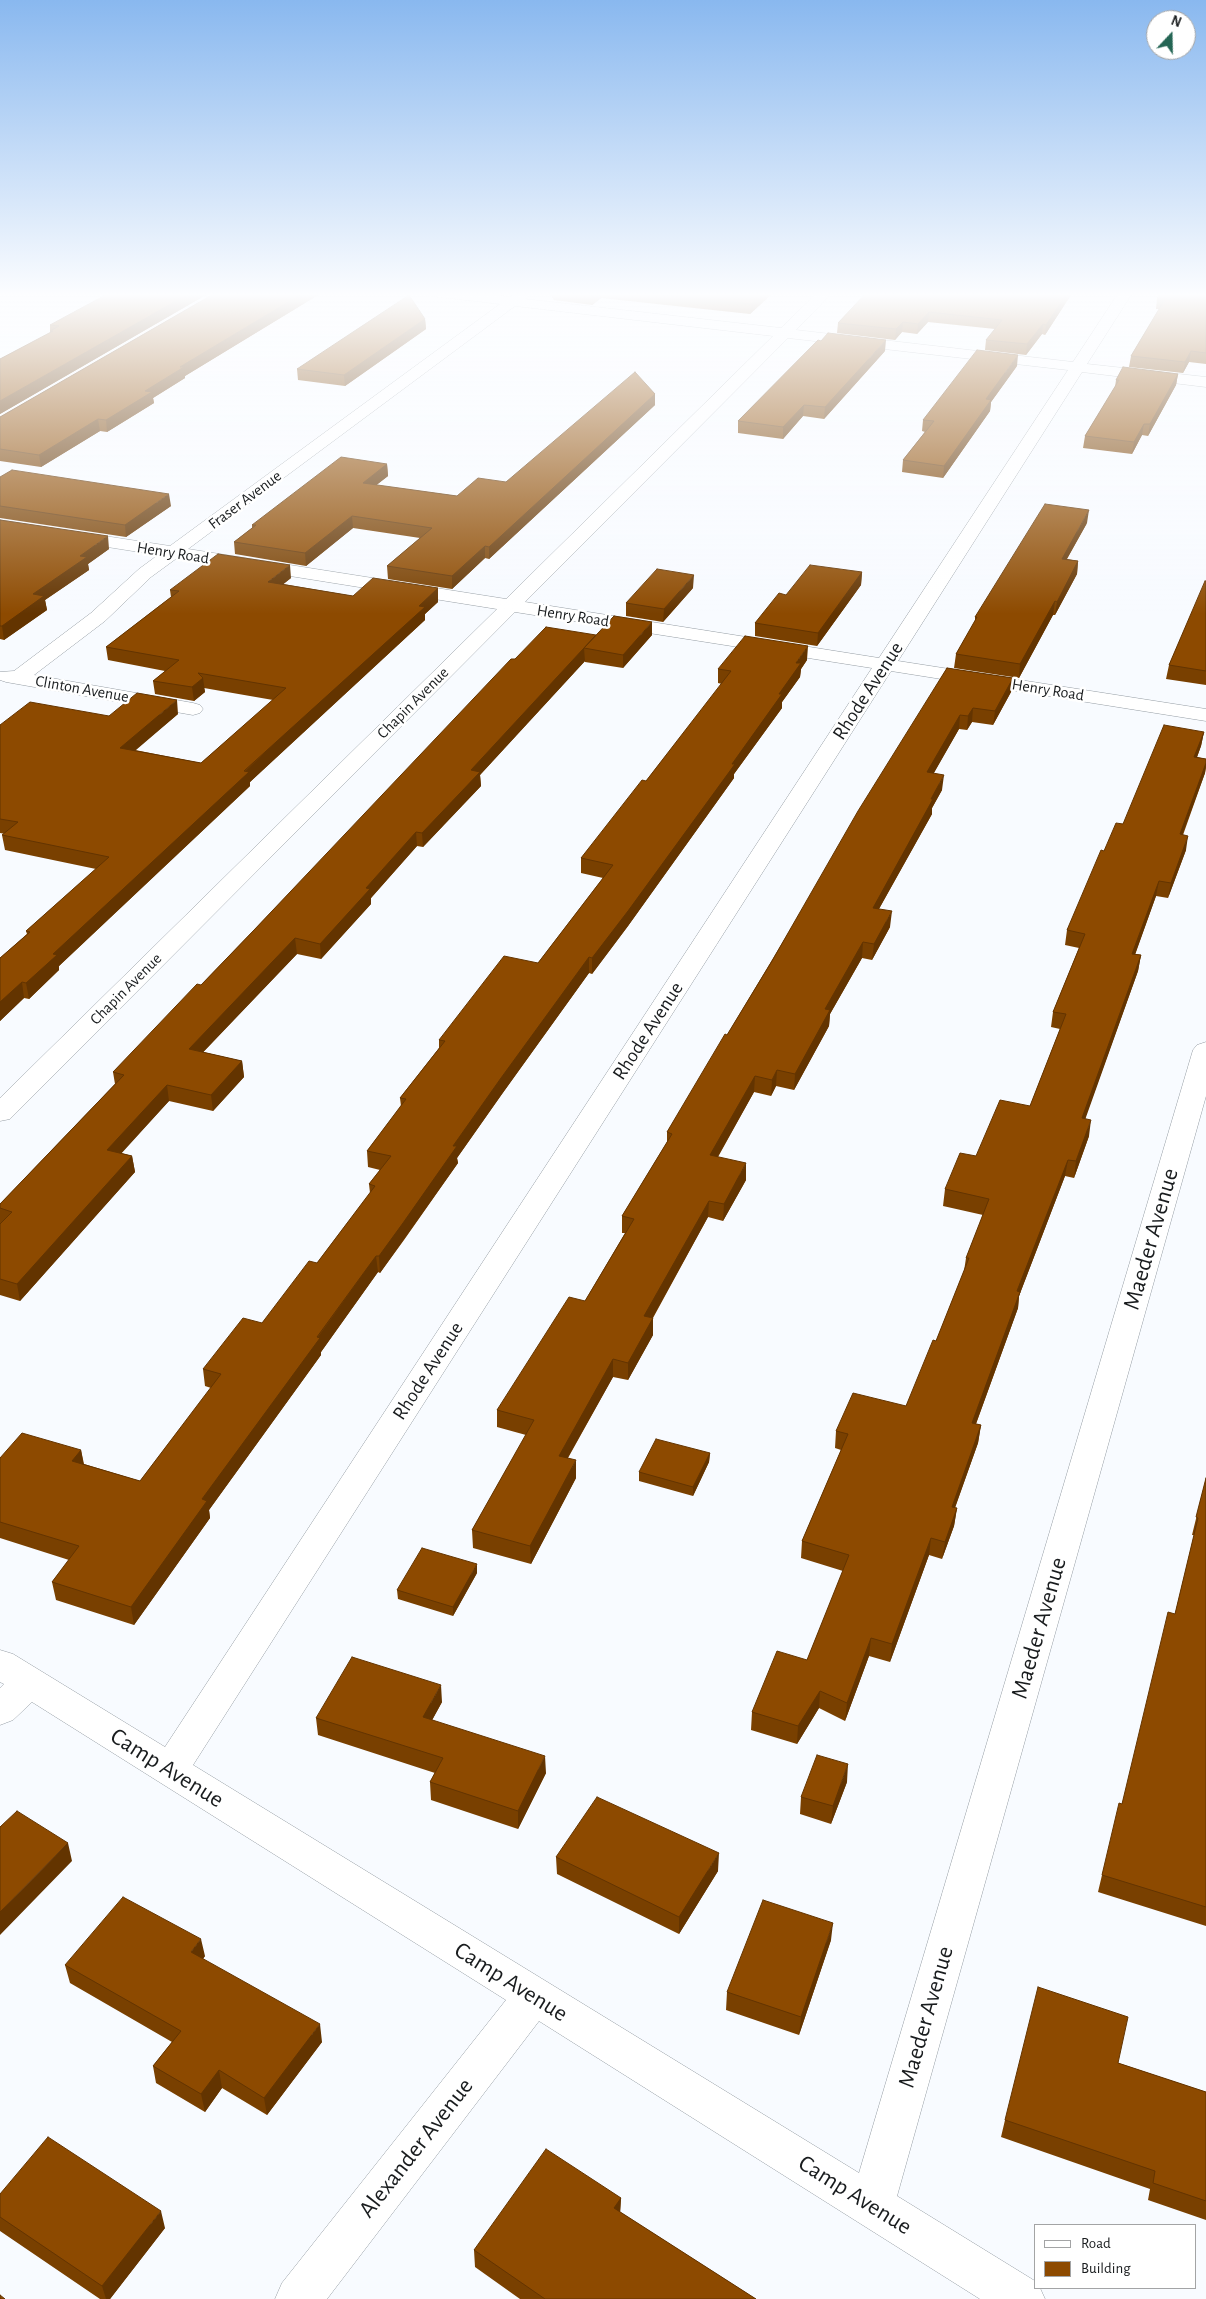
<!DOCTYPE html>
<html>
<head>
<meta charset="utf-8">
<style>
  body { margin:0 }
  #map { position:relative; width:1206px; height:2299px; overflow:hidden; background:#f8fbff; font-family:"Alegreya Sans",sans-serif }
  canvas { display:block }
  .legend { position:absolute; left:1034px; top:2224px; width:162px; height:65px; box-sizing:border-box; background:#fff; border:1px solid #a3a4a5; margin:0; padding:6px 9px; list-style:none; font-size:15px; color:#191c1e }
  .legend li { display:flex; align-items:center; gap:10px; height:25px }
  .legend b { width:25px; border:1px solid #a3a4a5 }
  .north { position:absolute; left:1146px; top:10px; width:50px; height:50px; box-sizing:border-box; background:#fff; border:1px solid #a3a4a5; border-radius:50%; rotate:21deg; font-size:14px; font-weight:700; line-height:20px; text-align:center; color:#191c1e }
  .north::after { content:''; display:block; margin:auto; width:18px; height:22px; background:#246554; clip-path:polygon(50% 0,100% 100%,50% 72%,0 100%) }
</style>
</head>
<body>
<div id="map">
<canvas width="1206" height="2299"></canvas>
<ul class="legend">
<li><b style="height:6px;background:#fff"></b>Road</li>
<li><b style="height:14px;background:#8d4a00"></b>Building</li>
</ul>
<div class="north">N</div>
</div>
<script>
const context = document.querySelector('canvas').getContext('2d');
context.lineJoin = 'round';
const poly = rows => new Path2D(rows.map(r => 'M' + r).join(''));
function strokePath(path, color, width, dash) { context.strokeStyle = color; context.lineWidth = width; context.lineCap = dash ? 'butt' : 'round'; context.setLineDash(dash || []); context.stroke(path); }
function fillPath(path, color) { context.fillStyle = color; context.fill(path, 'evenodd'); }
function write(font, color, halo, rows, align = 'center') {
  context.font = font + ' "Alegreya Sans",sans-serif'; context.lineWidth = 5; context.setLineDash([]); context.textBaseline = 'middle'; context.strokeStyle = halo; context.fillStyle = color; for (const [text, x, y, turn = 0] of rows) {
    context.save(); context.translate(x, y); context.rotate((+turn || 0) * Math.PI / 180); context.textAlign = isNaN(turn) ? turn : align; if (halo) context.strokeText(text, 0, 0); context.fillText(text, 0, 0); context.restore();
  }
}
const minor = poly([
  [423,292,465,292,510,297,520,292,527,296,525,299,781,328,818,292,833,292,796,330,1073,362,1119,292,1133,292,1087,364,1206,377,1206,387,1082,372,898,661,1206,709,1206,721,891,671,193,1765,859,2173,1193,1050,1197,1045,1206,1042,1206,1096,897,2196,1035,2281,1035,2288,1040,2288,1045,2299,980,2299,539,2021,327,2299,275,2299,282,2283,506,2000,32,1702,13,1720,0,1725,0,1688,4,1684,0,1682,0,1650,13,1654,165,1747,872,668,515,612,10,1119,0,1121,0,1098,497,609,177,558,151,577,105,621,34,675,193,703,200,705,203,709,200,713,193,715,6,682,0,680,0,672,14,671,91,613,139,569,158,555,0,530,0,520,170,546,500,304,430,296,423,292],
  [515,306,773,336,506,599,188,549,515,306],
  [788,338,1068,370,879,658,525,602,788,338]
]);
const wall = poly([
  [211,292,0,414,0,359,50,333,50,325],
  [217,292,323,292,185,376,185,378,153,398,154,403,107,432,100,431,41,467,0,461,0,417],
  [548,292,774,292,750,314,601,298,592,305,554,300],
  [867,292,1070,296,1045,335,1042,334,1026,355,985,350,986,340,995,329,928,322,917,334,902,332,895,340,837,333,838,323],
  [1206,292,1206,364,1189,362,1183,373,1129,367,1131,356,1159,309,1156,309,1157,298],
  [425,319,426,329,345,386,298,380,297,369],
  [885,351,824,419,803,416,783,439,738,433,738,421],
  [1017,366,991,402,990,411,943,478,902,472,903,460,925,432,922,431,923,420],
  [1178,374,1176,385,1148,436,1142,435,1132,454,1083,448,1085,436,1115,387,1116,380],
  [655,394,655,405,489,559,485,558,452,589,388,579,387,566,420,538,353,528,306,566,235,554,234,542,252,528,252,525,387,464,388,476,376,485,457,496,506,482],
  [0,477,171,506,126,537,0,518],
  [0,520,109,549,88,564,89,570,45,600,47,610,4,640,0,639],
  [1087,523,1067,559,1078,561,1077,574,1055,615,1053,615,1019,678,954,668,956,654,975,621,975,617],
  [862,572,861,585,817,646,755,636,755,623,786,595],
  [291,578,283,584,353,596,438,588,438,602,425,614,425,620,250,782,250,786,59,966,59,970,29,999,24,998,0,1021,0,958,27,934,26,931,96,869,5,850,2,835,5,834,0,833,0,725,109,716,178,714,135,750,201,763,273,700,204,688,205,692,194,701,155,694,153,681,165,671,108,660,106,647,171,597,170,590],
  [1206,581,1206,685,1166,679,1169,665],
  [693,588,663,622,626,616,626,603],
  [652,635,623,668,585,662,585,661,480,775,481,786,423,847,417,846,371,898,371,904,321,959,297,954,203,1052,242,1061,244,1077,213,1111,169,1101,121,1153,132,1156,135,1172,20,1301,0,1295,0,1204,115,1084,113,1072,201,985,515,659,596,636],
  [807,660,801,669,800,677,782,702,782,708,734,774,734,778,628,926,592,974,589,973,502,1094,457,1158,458,1163,404,1240,380,1273,378,1272,321,1352,321,1355,209,1510,210,1518,134,1625,56,1600,52,1582,69,1560,0,1538,0,1458,81,1450,84,1464,140,1481,211,1388,205,1386,203,1369,262,1323,317,1263,370,1193,369,1184,380,1170,368,1167,367,1151,401,1106,400,1098,439,1048,439,1040,538,963,603,878,581,873,581,858,646,781,722,684,718,683,718,669],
  [947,668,1013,678,1011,692,993,725,972,722,967,730,959,729,933,774,942,790,932,808,932,814,879,909,890,927,872,960,862,958,830,1014,829,1026,794,1090,776,1086,771,1096,754,1092,718,1157,746,1180,723,1221,708,1217,653,1318,653,1335,628,1380,613,1377,568,1458,576,1478,531,1564,473,1548,472,1530,526,1435,497,1427,497,1410,585,1301,625,1233,622,1233,622,1216,667,1142,667,1132,727,1035],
  [1204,732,1201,746,1197,757,1206,759,1206,768,1205,773,1183,835,1186,850,1168,898,1156,896,1135,954,1141,955,1138,971,1085,1118,1089,1136,1074,1178,1065,1176,1019,1296,1018,1308,976,1424,981,1425,978,1443,955,1508,957,1508,954,1526,942,1559,929,1555,890,1662,869,1656,845,1721,819,1708,797,1744,751,1730,752,1712,807,1660,843,1571,801,1558,802,1541,841,1450,835,1448,836,1431,906,1406,936,1341,964,1271,966,1258,983,1215,943,1206,945,1189,976,1156,1030,1106,1060,1029,1051,1027,1053,1012,1079,948,1065,945,1067,930,1104,851,1123,824],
  [710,1453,709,1462,693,1496,639,1481,639,1472],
  [1206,1478,1206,1926,1098,1892,1102,1875,1122,1804,1175,1614,1194,1535,1192,1535],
  [477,1573,453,1616,398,1599,397,1590],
  [442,1702,432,1720,546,1773,518,1829,431,1800,430,1782,435,1773,318,1735,316,1718],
  [847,1782,831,1824,800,1814,801,1797],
  [556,1857,718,1871,679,1934,557,1874],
  [831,1940,799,2035,726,2010,727,1992],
  [205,1956,203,1959,322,2042,267,2115,222,2088,205,2112,156,2083,153,2066,172,2042,70,1983,65,1965],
  [1118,2063,1206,2092,1206,2220,1148,2200,1150,2189,1001,2137,1005,2120],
  [0,2194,165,2228,110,2299,100,2299,0,2231],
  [621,2198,620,2212,756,2299,520,2299,475,2267,474,2250]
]);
const shadedWall = poly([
  [192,292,211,292,0,414,0,401],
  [305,292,323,292,185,376,185,378,153,398,154,403,107,432,106,420,145,391,180,367],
  [596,292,601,292,601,298,592,305,592,295],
  [764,292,774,292,750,314,751,304],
  [1068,292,1073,292,1045,335,1046,325],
  [929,312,928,322,917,334,918,324],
  [425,319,426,329,345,386,344,375],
  [903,322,902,332,895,340,896,329],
  [1043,324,1042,334,1026,355,1027,344],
  [886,340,885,351,824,419,825,407],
  [1191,351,1189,362,1183,373,1185,362],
  [1018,355,1017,366,991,402,990,411,943,478,944,466,986,399],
  [1178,374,1176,385,1148,436,1150,424],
  [655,394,655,405,489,559,489,547],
  [804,405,803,416,783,439,783,427],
  [98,419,100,431,41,467,39,455],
  [1144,424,1142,435,1132,454,1134,442],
  [387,464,388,476,364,495,363,483],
  [169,494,171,506,126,537,125,525],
  [1089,510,1087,523,1060,571,1062,559],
  [352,516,353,528,306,566,305,553],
  [108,536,109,549,88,564,89,570,45,600,47,610,4,640,2,626,33,594,80,556],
  [485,546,485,558,452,589,452,576],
  [1078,561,1077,574,1055,615,1057,602],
  [290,565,291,578,270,595,268,582],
  [862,572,861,585,817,646,818,633],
  [694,575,693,588,663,622,664,609],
  [438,588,438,602,425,614,425,620,250,782,250,786,59,966,59,970,29,999,26,983,53,954],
  [1055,601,1053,615,1019,678,1020,664],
  [652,622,652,635,623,668,623,655],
  [596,635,584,648,585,661,480,775,481,786,423,847,422,833,471,770],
  [808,646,807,660,801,669,800,677,782,702,782,708,734,774,734,778,628,926,592,974,592,958,732,764,779,694,796,663],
  [203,678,205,692,194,701,192,687],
  [1013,678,1011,692,993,725,995,711],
  [177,700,178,714,122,762,120,748],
  [973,708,972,722,967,730,968,716],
  [960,715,959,729,926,787,927,772],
  [1204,732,1201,746,1192,771,1194,757],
  [1206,763,1205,773,1177,849,1180,834],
  [944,775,942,790,932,808,932,814,871,923,873,908],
  [416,832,417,846,371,898,371,904,321,959,320,944,366,888],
  [1188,836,1186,850,1168,898,1171,883],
  [1159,881,1156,896,1130,969,1132,954],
  [892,911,890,927,872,960,874,944],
  [295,938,297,954,191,1065,189,1049],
  [863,942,862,958,830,1014,829,1026,794,1090,795,1074,825,1009],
  [1141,955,1138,971,1080,1134,1082,1118],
  [589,957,589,973,502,1094,457,1158,458,1163,380,1273,379,1256,453,1146,501,1078],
  [22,982,24,998,0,1021,0,1002],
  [242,1061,244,1077,213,1111,211,1095],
  [777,1070,776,1086,771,1096,772,1080],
  [755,1076,754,1092,709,1172,710,1155],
  [167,1085,169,1101,110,1166,107,1150],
  [1091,1120,1089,1136,1074,1178,1076,1161],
  [132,1156,135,1172,20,1301,17,1284],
  [1068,1160,1065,1176,1019,1296,1018,1308,970,1440,972,1423,1017,1291],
  [746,1163,746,1180,723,1221,724,1204],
  [709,1201,708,1217,644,1333,644,1316],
  [376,1256,378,1272,321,1352,321,1355,209,1510,210,1518,134,1625,131,1607,202,1499],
  [653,1318,653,1335,628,1380,628,1363],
  [613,1359,613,1377,559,1473,559,1456],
  [981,1425,978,1443,949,1524,952,1507],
  [81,1450,84,1467,72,1461],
  [710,1453,709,1462,693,1496,693,1487],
  [576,1460,576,1478,531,1564,530,1546],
  [957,1508,954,1526,942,1559,945,1542],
  [931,1538,929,1555,890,1662,892,1644],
  [477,1564,477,1573,453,1616,453,1607],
  [871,1638,869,1656,845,1721,847,1703],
  [441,1685,442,1702,424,1735,423,1717],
  [820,1691,819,1708,797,1744,798,1726],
  [545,1756,546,1773,518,1829,518,1811],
  [848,1764,847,1782,831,1824,833,1806],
  [68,1843,72,1861,0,1935,0,1912],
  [719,1853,718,1871,679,1934,679,1917],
  [833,1923,831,1940,799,2035,801,2017],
  [201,1939,205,1956,194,1970,191,1952],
  [320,2024,322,2042,267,2115,264,2098],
  [219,2070,222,2088,205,2112,201,2094],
  [621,2198,620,2215,614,2208],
  [161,2211,165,2228,110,2299,106,2299,102,2286]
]);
const building = poly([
  [111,292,192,292,0,401,0,359,53,331,50,331,59,326,50,325,111,292],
  [217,292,305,292,180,367,184,367,145,391,152,392,106,420,98,419,39,455,0,449,0,417,217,292],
  [566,292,596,292,592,295,566,292],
  [636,292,764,292,751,304,636,292],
  [867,292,1068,292,1046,325,1043,324,1027,344,986,340,1002,320,929,312,918,324,903,322,896,329,838,323,867,292],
  [1161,292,1206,292,1206,353,1191,351,1185,362,1131,356,1165,299,1157,298,1161,292],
  [409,295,425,319,344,375,297,369,409,295],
  [828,333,886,340,825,407,804,405,783,427,738,421,818,340,821,341,828,333],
  [977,350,1018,355,986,399,991,400,944,466,903,460,934,421,923,420,977,350],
  [1123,367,1178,374,1150,424,1144,424,1134,442,1085,436,1119,380,1116,380,1123,367],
  [635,372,655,394,489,547,485,546,452,576,387,566,432,528,352,516,305,553,234,542,256,525,252,525,341,457,387,464,363,483,457,496,478,478,506,482,635,372],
  [12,470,169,494,125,525,0,506,0,477,12,470],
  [1045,504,1089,510,1062,559,1078,561,1057,602,1055,601,1020,664,956,654,977,617,975,617,1045,504],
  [0,520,108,536,80,556,87,557,33,594,44,596,2,626,0,626,0,520],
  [218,554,290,565,268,582,353,596,373,578,438,588,419,606,425,607,244,771,249,772,53,954,57,955,26,983,22,982,0,1002,0,958,30,932,26,931,109,857,2,835,18,822,0,819,0,725,30,702,109,716,137,693,177,700,120,748,201,763,286,688,198,673,203,678,192,687,153,681,179,660,106,647,179,591,170,590,218,554],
  [810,565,862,572,818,633,755,623,779,593,786,595,810,565],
  [657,569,694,575,664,609,626,603,657,569],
  [1205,581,1206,581,1206,671,1169,665,1205,581],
  [614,616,652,622,623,655,584,648,614,616],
  [546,627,596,635,471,770,480,772,422,833,416,832,366,888,370,889,320,944,295,938,189,1049,242,1061,211,1095,167,1085,107,1150,132,1156,17,1284,0,1279,0,1224,12,1212,0,1208,0,1204,124,1075,113,1072,197,984,201,985,254,930,511,659,515,659,546,627],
  [745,636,808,646,796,663,801,663,779,694,782,694,732,764,735,764,628,911,592,958,589,957,501,1078,453,1146,457,1146,403,1223,379,1256,376,1256,317,1337,320,1338,202,1499,207,1501,131,1607,52,1582,79,1546,0,1522,0,1458,22,1433,81,1450,72,1461,140,1481,221,1374,203,1369,243,1318,262,1323,309,1261,317,1263,375,1186,369,1184,391,1156,367,1151,406,1099,400,1098,445,1041,439,1040,504,956,538,963,613,865,581,858,642,780,646,781,731,671,718,669,745,636],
  [947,668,1013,678,995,711,973,708,968,716,960,715,927,772,944,775,931,799,933,799,873,908,892,911,874,944,863,942,825,1009,830,1010,795,1074,777,1070,772,1080,755,1076,710,1155,746,1163,724,1204,709,1201,644,1316,653,1318,628,1363,613,1359,559,1456,576,1460,530,1546,472,1530,534,1420,497,1410,569,1297,585,1301,634,1219,622,1216,672,1134,667,1132,725,1034,727,1035,772,961,858,811,947,668],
  [1164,725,1204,732,1194,757,1206,759,1206,763,1180,834,1188,836,1171,883,1159,881,1132,954,1141,955,1082,1118,1091,1120,1076,1161,1068,1160,1017,1291,1020,1292,972,1423,981,1425,952,1507,957,1508,945,1542,931,1538,892,1644,871,1638,847,1703,820,1691,798,1726,752,1712,777,1651,807,1660,849,1555,802,1541,848,1434,836,1431,853,1393,906,1406,933,1340,936,1341,969,1258,966,1258,989,1199,945,1189,960,1153,976,1156,1000,1100,1030,1106,1066,1014,1053,1012,1085,934,1067,930,1101,850,1104,851,1116,823,1123,824,1164,725],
  [656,1439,710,1453,693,1487,639,1472,656,1439],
  [1206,1478,1206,1907,1102,1875,1119,1803,1122,1804,1168,1612,1175,1614,1198,1518,1196,1517,1206,1478],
  [422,1548,477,1564,453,1607,397,1590,422,1548],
  [352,1657,441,1685,423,1717,545,1756,518,1811,430,1782,443,1758,316,1718,352,1657],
  [817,1755,848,1764,833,1806,801,1797,817,1755],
  [597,1797,719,1853,679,1917,556,1857,597,1797],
  [17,1811,68,1843,0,1912,0,1827,17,1811],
  [123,1897,201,1939,191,1952,320,2024,264,2098,219,2070,201,2094,153,2066,181,2031,65,1965,123,1897],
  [763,1900,833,1923,801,2017,727,1992,763,1900],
  [1038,1987,1128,2017,1118,2063,1206,2092,1206,2201,1153,2183,1155,2171,1005,2120,1038,1987],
  [48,2137,161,2211,102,2286,0,2217,0,2194,48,2137],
  [546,2149,621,2198,614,2208,756,2299,545,2299,474,2250,546,2149],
  [0,2295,5,2299,0,2299,0,2295]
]);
const farStreetnames = [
  ["Fraser Avenue",245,500,-37],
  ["Henry Road",173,553,9],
  ["Henry Road",573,616,9],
  ["Clinton Avenue",82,689,10],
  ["Henry Road",1048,690,9],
  ["Chapin Avenue",413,703,-45],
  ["Chapin Avenue",126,989,-45]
];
const streetNames = [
  ["Rhode Avenue",868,691,-57],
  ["Rhode Avenue",648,1031,-57],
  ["Rhode Avenue",428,1371,-57]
];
const nearStreetnames = [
  ["Maeder Avenue",1151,1239,-74],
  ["Maeder Avenue",1039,1628,-74],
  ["Camp Avenue",167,1768,32],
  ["Camp Avenue",511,1982,32],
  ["Maeder Avenue",926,2017,-74],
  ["Alexander Avenue",416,2148,-52],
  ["Camp Avenue",855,2195,32]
];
strokePath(minor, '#959da4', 1);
fillPath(minor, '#fff');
fillPath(wall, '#794000');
fillPath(shadedWall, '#633400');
fillPath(building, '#8d4a00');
strokePath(building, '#633400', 1);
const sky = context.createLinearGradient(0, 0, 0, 614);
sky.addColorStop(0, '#89b8ef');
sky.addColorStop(0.48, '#fcfdff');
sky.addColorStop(1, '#fcfdff00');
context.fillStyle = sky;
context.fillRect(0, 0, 1206, 614);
write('16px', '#191c1e', '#fff', farStreetnames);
write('20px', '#191c1e', '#fff', streetNames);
write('24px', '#191c1e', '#fff', nearStreetnames);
</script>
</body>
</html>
